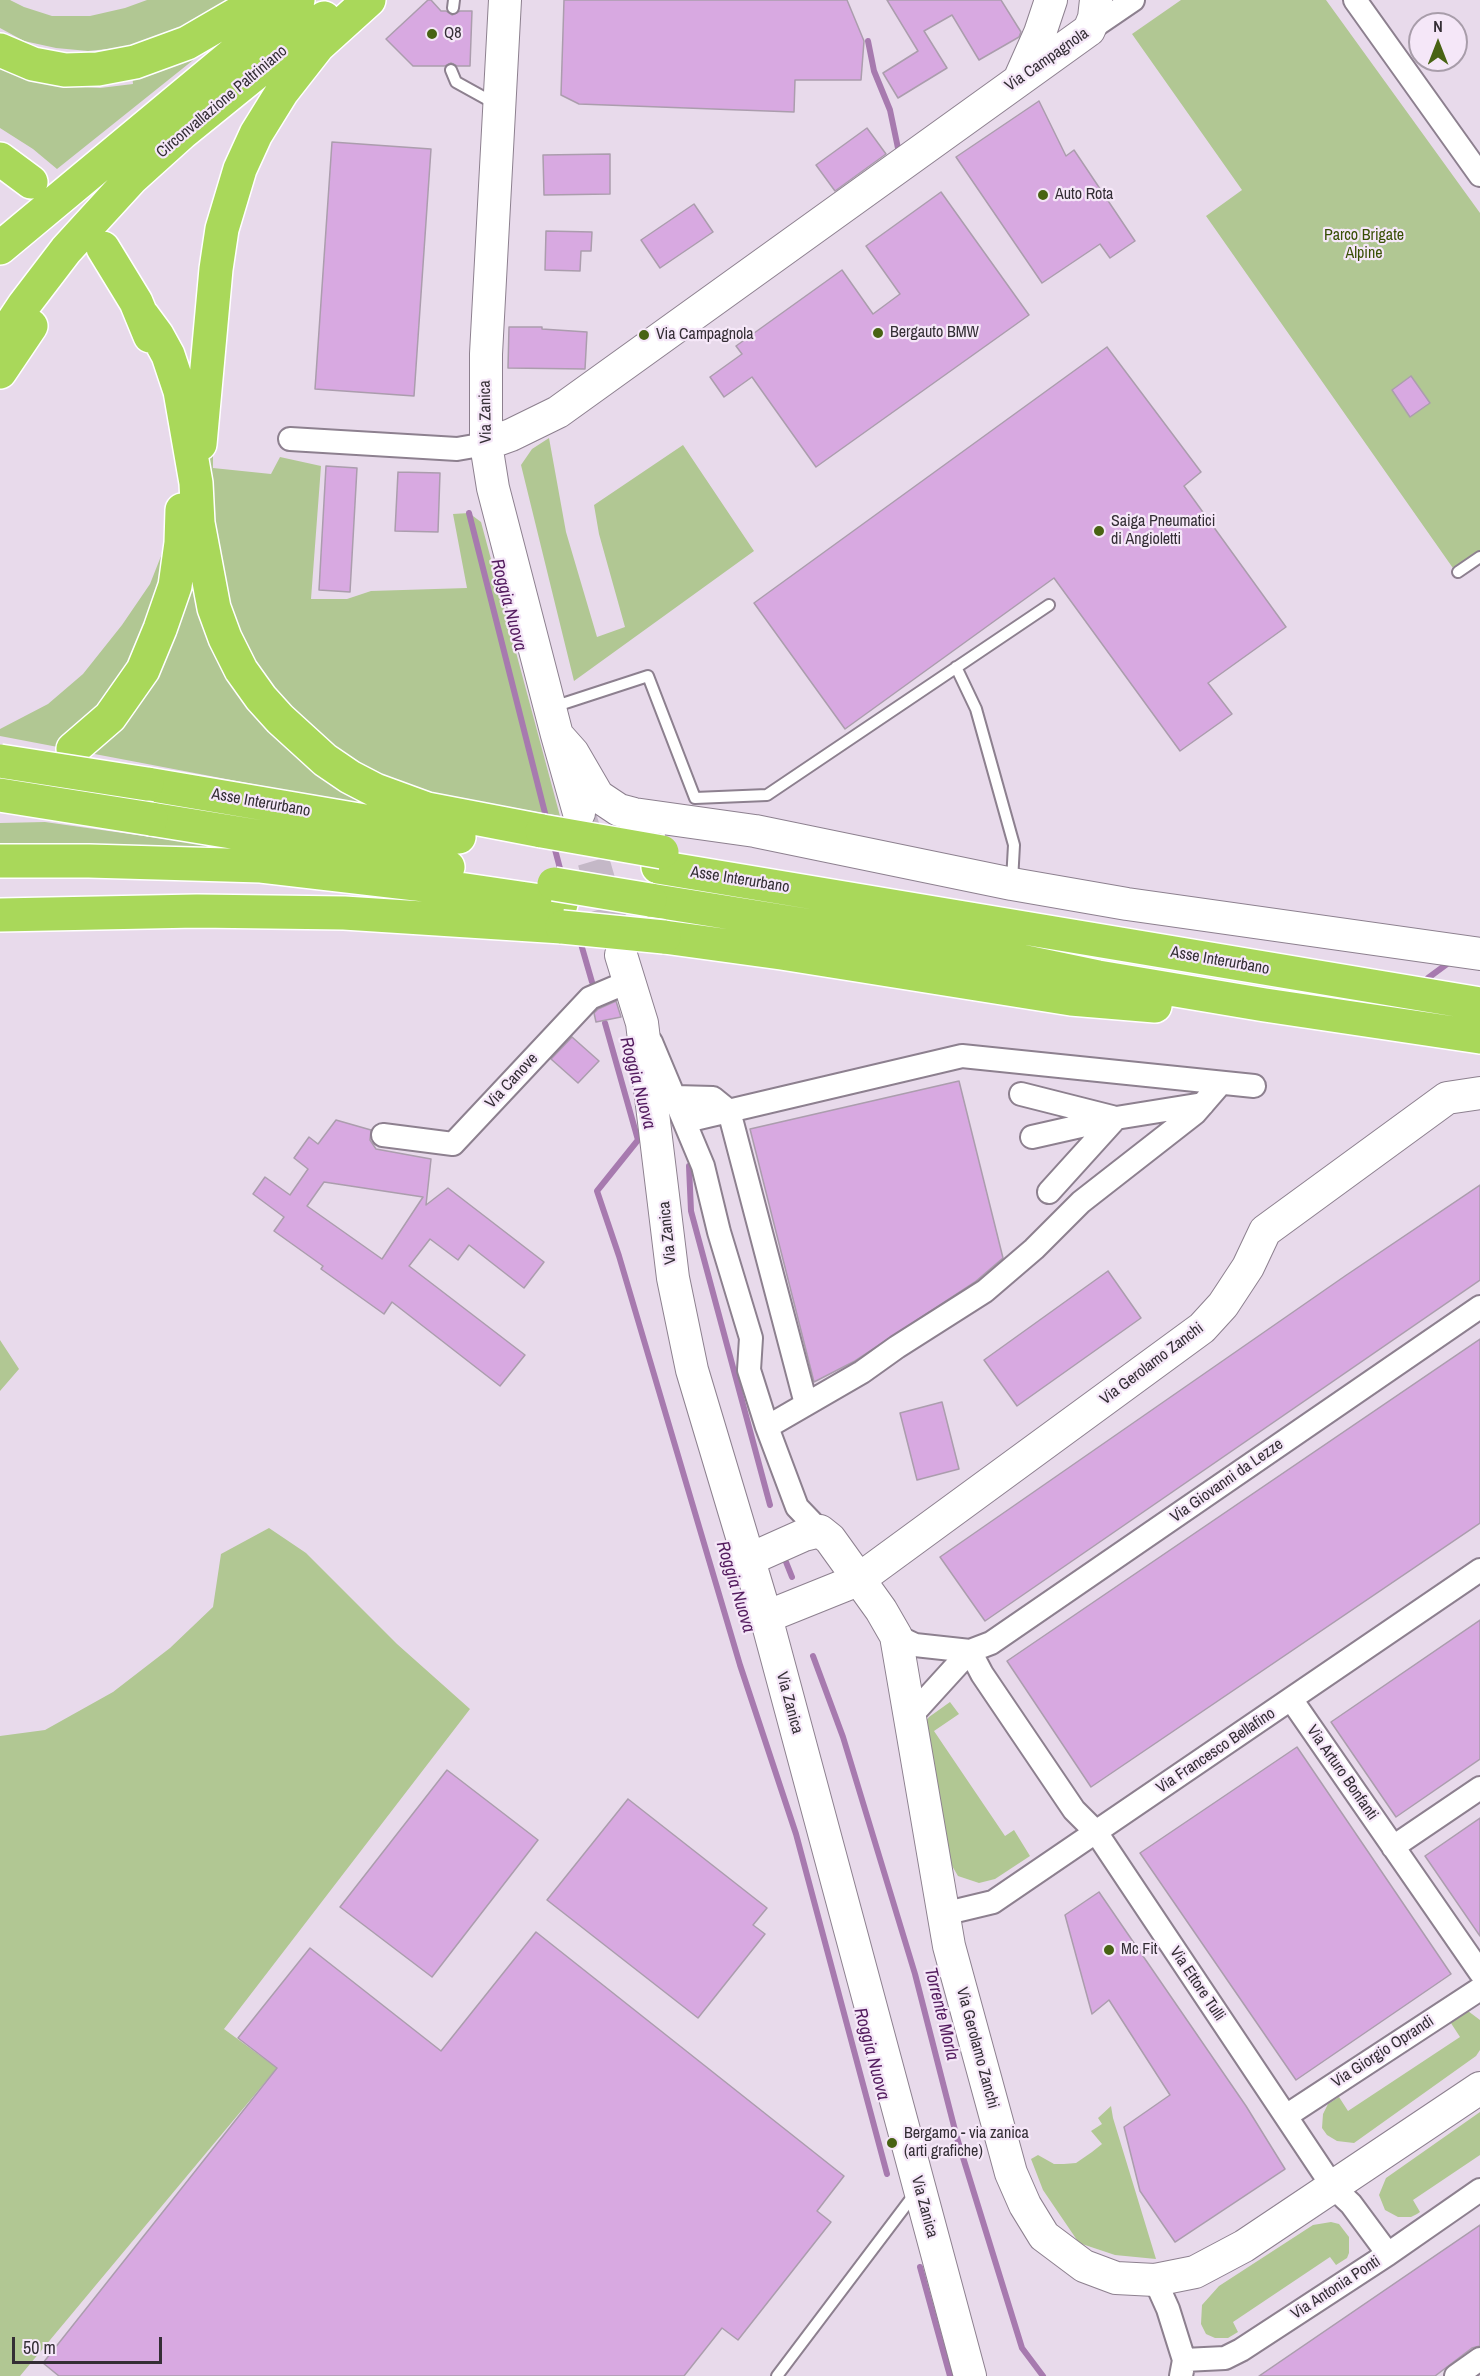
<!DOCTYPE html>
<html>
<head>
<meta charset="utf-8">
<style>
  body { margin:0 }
  #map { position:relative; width:1480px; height:2376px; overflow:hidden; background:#e8daeb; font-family:"Archivo Narrow",sans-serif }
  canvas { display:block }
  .north { position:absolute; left:1408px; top:12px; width:60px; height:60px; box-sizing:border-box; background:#f5e7f8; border:2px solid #a89daa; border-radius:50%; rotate:0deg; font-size:16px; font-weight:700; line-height:24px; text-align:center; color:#342e35 }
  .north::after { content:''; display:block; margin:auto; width:21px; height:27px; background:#486313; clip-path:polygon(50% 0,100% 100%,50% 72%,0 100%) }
  .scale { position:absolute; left:12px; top:2337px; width:150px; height:27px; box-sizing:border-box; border:3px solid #342e35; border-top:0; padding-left:8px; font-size:18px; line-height:21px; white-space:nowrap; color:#342e35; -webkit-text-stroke:4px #f5e7f8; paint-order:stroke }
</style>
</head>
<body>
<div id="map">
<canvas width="1480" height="2376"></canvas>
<div class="north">N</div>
<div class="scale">50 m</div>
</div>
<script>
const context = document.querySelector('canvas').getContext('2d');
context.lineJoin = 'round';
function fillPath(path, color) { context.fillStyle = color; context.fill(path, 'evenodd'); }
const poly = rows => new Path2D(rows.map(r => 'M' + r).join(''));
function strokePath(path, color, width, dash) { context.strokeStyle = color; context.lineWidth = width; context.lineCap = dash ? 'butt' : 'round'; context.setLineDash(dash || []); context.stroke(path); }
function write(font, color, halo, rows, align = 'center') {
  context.font = font + ' "Archivo Narrow",sans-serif'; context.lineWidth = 4.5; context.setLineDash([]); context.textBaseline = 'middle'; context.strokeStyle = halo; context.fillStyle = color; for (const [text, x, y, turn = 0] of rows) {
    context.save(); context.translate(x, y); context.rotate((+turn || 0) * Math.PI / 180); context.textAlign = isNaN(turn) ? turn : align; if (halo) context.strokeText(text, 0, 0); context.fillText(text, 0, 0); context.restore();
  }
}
const green = poly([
  [0,0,10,0,24,7,52,16,90,16,125,8,147,0,241,0,175,33,128,47,88,51,56,48,24,41,0,28],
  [1181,0,1326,0,1480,213,1480,554,1455,571,1206,216,1242,190,1132,34],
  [202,53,57,169,33,149,0,128,0,62,71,86,100,88,133,84,132,73],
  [549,438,566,532,597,637,625,627,599,534,594,505,683,445,754,551,574,681,521,465,532,449],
  [206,454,213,456,213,468,271,474,280,457,321,466,311,599,347,599,371,591,467,588,453,514,469,513,481,522,560,816,378,784,303,728,246,654,213,564],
  [180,508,224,656,389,810,0,736,0,729,48,704,83,674,122,625,150,584],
  [45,822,215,846,198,850,0,847,0,823],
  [0,1340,19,1369,0,1391],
  [269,1528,306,1553,397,1644,470,1709,224,2029,277,2068,20,2376,0,2376,0,1736,45,1730,113,1692,170,1648,213,1607,221,1554],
  [950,1702,959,1714,934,1731,1005,1836,1014,1830,1030,1856,995,1879,979,1883,958,1876,948,1859,921,1728,929,1717],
  [1468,2011,1480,2020,1480,2050,1476,2056,1354,2143,1337,2141,1327,2135,1322,2128,1323,2114,1328,2104,1339,2097,1348,2111,1460,2037,1447,2017,1453,2012],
  [1111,2106,1113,2118,1156,2259,1115,2255,1079,2243,1043,2190,1031,2159,1038,2155,1054,2164,1064,2164,1076,2163,1092,2152,1102,2144,1091,2131,1102,2124,1098,2118],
  [1480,2112,1480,2155,1413,2200,1420,2212,1417,2214,1411,2217,1398,2217,1385,2210,1379,2195,1386,2178],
  [1331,2222,1339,2224,1349,2237,1349,2253,1347,2258,1336,2265,1330,2257,1233,2322,1238,2332,1228,2338,1215,2338,1206,2334,1201,2324,1202,2305,1219,2286,1313,2225]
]);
const stream = poly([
  [868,41,874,71,890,110,899,153],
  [469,513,547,821],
  [553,842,562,876],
  [579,937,592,982],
  [1428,978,1451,961],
  [605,1023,638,1140,597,1191,619,1256,740,1665,796,1834,887,2174],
  [689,1166,691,1211,770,1505],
  [786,1562,792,1577],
  [813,1656,843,1737,915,1974,957,2138,1022,2348,1043,2376],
  [920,2267,950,2376]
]);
const building = poly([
  [428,0,431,0,441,11,446,11,452,15,460,11,472,11,470,66,457,66,451,63,445,66,413,66,386,39,428,0],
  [564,0,847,0,864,41,861,80,795,80,794,112,579,104,561,95,564,0],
  [887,0,1001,0,1021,32,1019,37,979,60,952,15,924,31,947,68,898,98,883,73,918,51,887,0],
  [1039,101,1066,156,1074,150,1135,241,1110,258,1100,244,1042,283,956,157,1039,101],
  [867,128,886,154,835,191,816,165,867,128],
  [332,142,431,149,414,396,315,389,332,142],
  [610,154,610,194,544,195,543,155,610,154],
  [941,192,1029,315,816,467,752,377,724,397,710,377,742,354,736,346,842,270,873,314,900,294,866,246,941,192],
  [694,204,713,232,660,268,641,240,694,204],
  [546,231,592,232,591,251,581,251,580,271,545,270,546,231],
  [509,327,542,327,542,329,587,332,585,369,508,368,509,327],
  [1107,347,1201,472,1184,486,1286,627,1208,683,1232,714,1180,751,1054,578,845,729,754,603,1107,347],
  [1411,376,1430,403,1410,417,1392,390,1411,376],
  [326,466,357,468,350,592,319,590,326,466],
  [398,472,440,473,438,532,395,531,398,472],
  [616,1001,621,1017,596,1022,594,1013,598,1009,616,1001],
  [572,1037,599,1061,578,1083,551,1059,572,1037],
  [959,1081,1003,1258,975,1282,855,1361,814,1382,750,1129,959,1081],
  [336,1120,371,1130,370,1140,376,1149,431,1159,426,1205,448,1188,544,1262,524,1288,469,1245,458,1260,430,1239,409,1266,525,1355,500,1386,392,1302,384,1314,321,1269,323,1266,274,1231,284,1217,253,1194,265,1177,290,1195,308,1169,294,1158,309,1137,318,1144,336,1120],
  [324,1182,423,1197,382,1259,307,1206,324,1182],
  [1480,1185,1480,1280,985,1621,940,1557,1345,1276,1480,1185],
  [1108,1271,1141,1318,1017,1406,984,1360,1108,1271],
  [1480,1339,1480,1523,1091,1787,1007,1661,1480,1339],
  [942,1402,959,1469,917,1480,900,1413,942,1402],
  [1480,1620,1480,1759,1396,1817,1331,1722,1480,1620],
  [1297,1747,1451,1974,1296,2080,1140,1853,1297,1747],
  [447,1770,538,1840,432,1977,340,1907,447,1770],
  [628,1799,767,1908,753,1925,765,1934,698,2018,547,1900,628,1799],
  [1480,1818,1480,1936,1425,1856,1480,1818],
  [1099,1892,1246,2106,1285,2169,1175,2242,1140,2191,1124,2127,1170,2095,1109,2000,1092,2014,1065,1915,1099,1892],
  [536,1932,844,2176,817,2211,831,2222,738,2340,722,2328,684,2376,59,2376,43,2363,277,2068,238,2038,310,1948,441,2051,536,1932],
  [1480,2225,1480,2346,1472,2348,1435,2376,1259,2376,1480,2225]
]);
const secondaryTunnel = poly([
  [580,815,621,955]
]);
const lane = poly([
  [453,8,454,0],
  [451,70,456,82,494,103],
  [1458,572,1480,557],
  [956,667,976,709,1014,845,1012,881],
  [553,707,648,676,695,798,767,795,1049,605],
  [777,2376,916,2192]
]);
const street = poly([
  [1355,0,1480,175],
  [1089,30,1133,0],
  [290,439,457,449,486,444],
  [651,1042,703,1166,719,1232,751,1338,749,1370,767,1427,797,1507,820,1531],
  [1021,1094,1112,1117],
  [675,1097,713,1098,729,1111,806,1404],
  [686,1121,962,1056,1254,1086],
  [383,1135,453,1144,590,998,630,981],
  [1032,1137,1116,1118,1203,1104],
  [1049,1192,1116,1118],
  [767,1427,862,1372,897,1347,985,1291,1034,1249,1081,1202,1195,1113,1221,1083],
  [896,1636,915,1645,970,1651,991,1643,1480,1307],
  [970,1651,982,1674,1074,1810,1096,1832,1333,2187,1351,2204,1388,2254],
  [1291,1699,1480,1972],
  [909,1718,970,1651],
  [1393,1847,1480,1788],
  [943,1914,993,1902,1480,1570],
  [1286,2116,1480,1989],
  [1155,2280,1168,2309,1184,2360,1181,2376],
  [1184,2360,1225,2358,1241,2350,1388,2254,1480,2190],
  [1456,2376,1480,2359]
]);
const secondary = poly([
  [505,0,486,354,486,444,493,488,557,735,579,813],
  [1089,30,1094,18,1096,0],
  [1020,78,1040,33,1051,0],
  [486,444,511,435,558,412,1089,30],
  [557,735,573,753,598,796,619,810,634,814,755,831,1012,884,1127,904,1480,954],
  [621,955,642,1023,673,1278,692,1370,766,1617,970,2376],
  [748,1560,804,1535,820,1531,830,1539,881,1610,896,1636,949,1946,1011,2173,1025,2205,1044,2236,1084,2266,1116,2278,1155,2280,1195,2272,1244,2246,1480,2088],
  [766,1617,858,1580,1202,1328,1223,1305,1248,1267,1265,1231,1447,1098,1480,1093]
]);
const highway = poly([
  [0,50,33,64,65,70,98,69,135,62,187,43,261,0],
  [0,159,31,182],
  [0,248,298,0],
  [103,248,136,302,150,336],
  [143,316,157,335,168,355,180,391,196,483,198,523,214,608,225,638,241,670,261,698,280,719,325,760,350,777,375,790,427,809,542,831],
  [0,341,24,305,66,250,131,179,182,133,324,18],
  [0,372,31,326],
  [200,444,216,269,222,229,240,169,256,134,282,92,318,46,369,0],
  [73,749,110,717,143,670,160,629,175,586,181,543,182,510],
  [147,784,459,837],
  [151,819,448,867],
  [0,861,89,861,261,866,459,889,561,904],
  [658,867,1480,1004],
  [650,900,992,955,1098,977,1265,1005,1480,1037],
  [0,915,197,911,344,913,562,927],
  [664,937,781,953,1071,999,1155,1006]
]);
const highwayBridge = poly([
  [0,761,147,784],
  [0,795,151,819],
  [542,831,662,852],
  [554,884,650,900],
  [562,927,664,937]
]);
const markers = [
  [432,34,6,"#486313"],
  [1043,195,6,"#486313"],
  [878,333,6,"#486313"],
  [644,335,6,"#486313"],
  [1099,531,6,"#486313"],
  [1109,1950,6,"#486313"],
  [892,2143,6,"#486313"]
];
const poiNames = [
  ["Q8",444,34],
  ["Auto Rota",1055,195],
  ["Bergauto BMW",890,333],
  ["Via Campagnola",656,335],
  ["Saiga Pneumatici",1111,522],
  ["di Angioletti",1111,540],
  ["Mc Fit",1121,1950],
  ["Bergamo - via zanica",904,2134],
  ["(arti grafiche)",904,2152]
];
const streetNames = [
  ["Via Campagnola",1047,60,-35],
  ["Circonvallazione Paltriniano",222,102,-40],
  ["Via Zanica",486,412,-91],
  ["Asse Interurbano",261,803,10],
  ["Asse Interurbano",740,880,9],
  ["Asse Interurbano",1220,961,10],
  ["Via Canove",512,1081,-47],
  ["Via Zanica",668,1233,-96],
  ["Via Gerolamo Zanchi",1152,1364,-37],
  ["Via Giovanni da Lezze",1227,1481,-35],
  ["Via Zanica",789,1703,75],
  ["Via Francesco Bellafino",1216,1751,-34],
  ["Via Arturo Bonfanti",1342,1773,55],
  ["Via Ettore Tulli",1197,1984,56],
  ["Via Gerolamo Zanchi",977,2048,75],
  ["Via Giorgio Oprandi",1383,2052,-33],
  ["Via Zanica",924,2207,75],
  ["Via Antonia Ponti",1336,2288,-33]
];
const parkNames = [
  ["Parco Brigate",1364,236],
  ["Alpine",1364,254]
];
const waterNames = [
  ["Roggia Nuova",508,605,75],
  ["Roggia Nuova",637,1083,75],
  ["Roggia Nuova",735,1587,73],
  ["Torrente Morla",941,2014,76],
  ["Roggia Nuova",871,2054,75]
];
fillPath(green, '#b1c793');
strokePath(stream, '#a77aaf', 6);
fillPath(building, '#d8a9e1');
strokePath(building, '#ab9dad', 1.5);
strokePath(secondaryTunnel, '#c4b8c7', 32, [32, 16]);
strokePath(lane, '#8d808f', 14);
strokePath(street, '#8d808f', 26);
strokePath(secondary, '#8d808f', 34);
strokePath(highway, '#fff', 36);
strokePath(lane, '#fff', 10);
strokePath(street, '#fff', 22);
strokePath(secondary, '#fff', 32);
strokePath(highway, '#a9d85a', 33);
strokePath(highwayBridge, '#fff', 36, []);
strokePath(highwayBridge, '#a9d85a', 33);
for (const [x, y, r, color] of markers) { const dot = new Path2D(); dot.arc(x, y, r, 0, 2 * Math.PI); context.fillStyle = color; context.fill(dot); strokePath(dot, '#f5e7f8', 2); }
write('16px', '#342e35', '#f5e7f8', poiNames, 'left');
write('16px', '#342e35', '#f5e7f8', streetNames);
write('16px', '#384f04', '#f5e7f8', parkNames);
write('italic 18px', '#541c5f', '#f5e7f8', waterNames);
</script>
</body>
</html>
